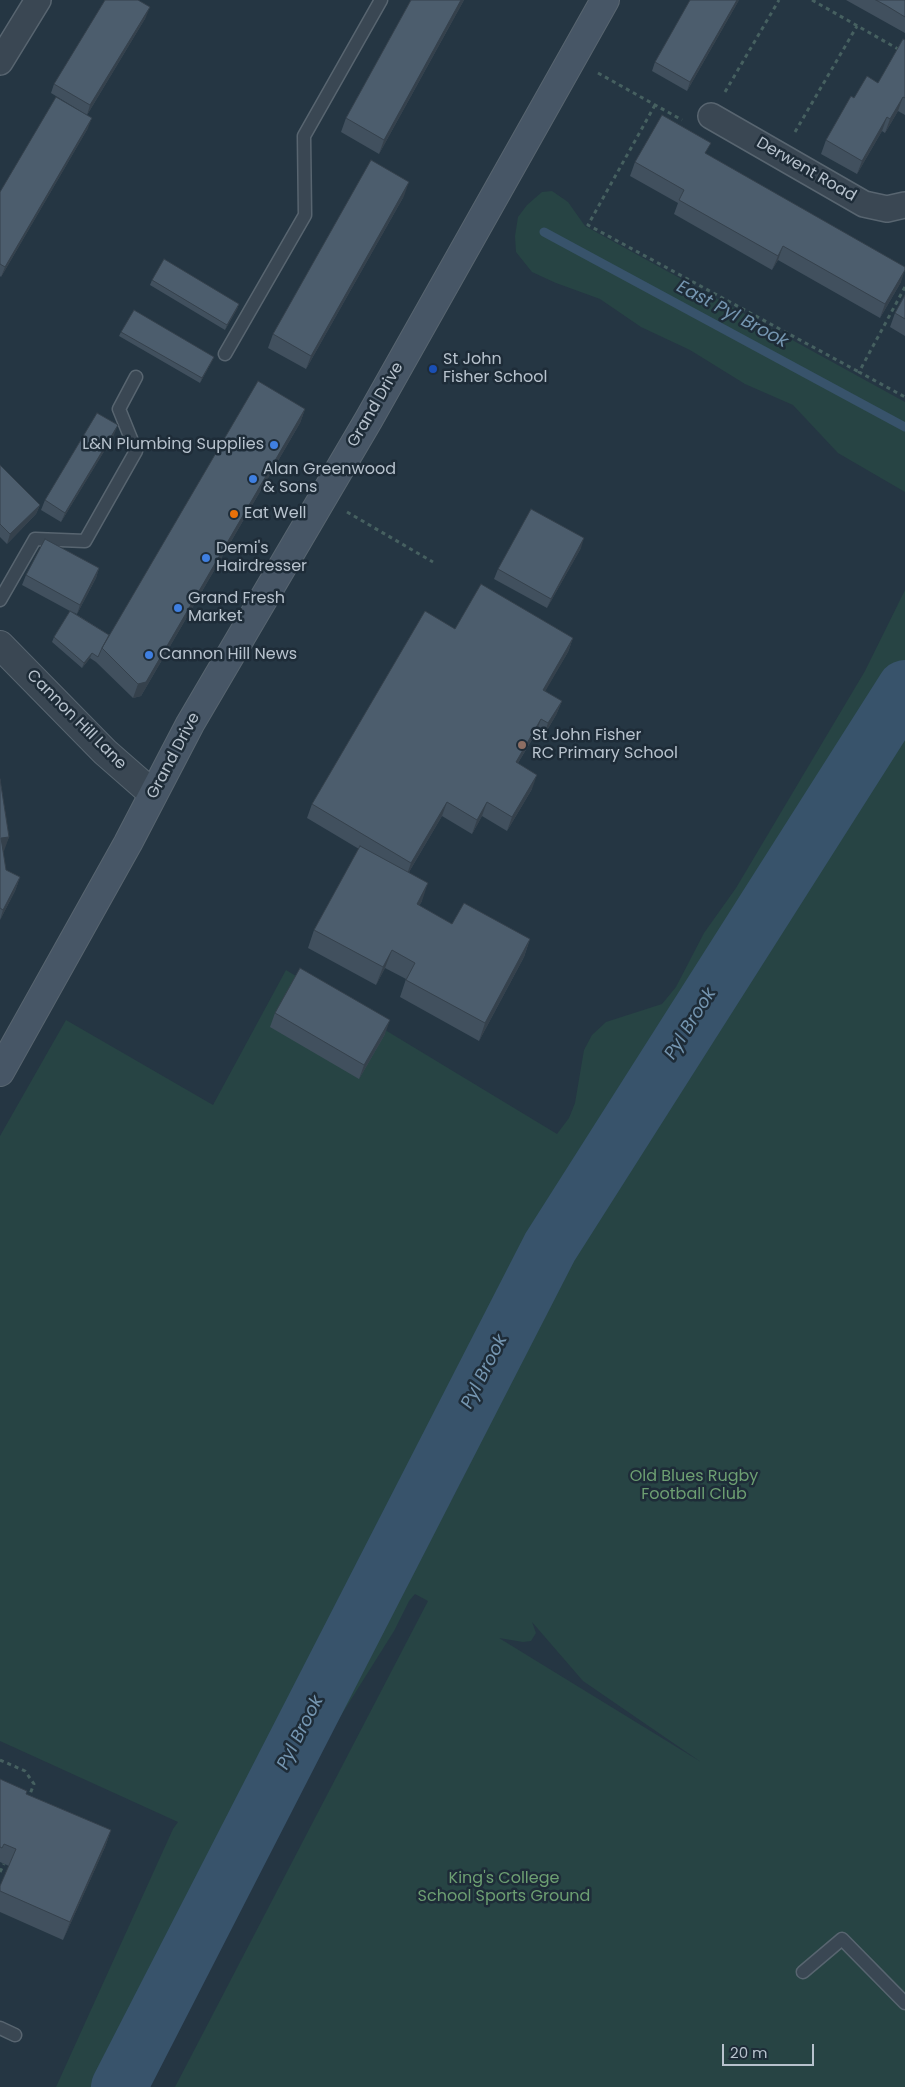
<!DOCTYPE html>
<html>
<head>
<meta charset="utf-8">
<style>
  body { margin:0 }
  #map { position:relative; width:905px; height:2087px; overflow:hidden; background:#253643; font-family:Poppins,sans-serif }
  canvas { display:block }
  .scale { position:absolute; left:722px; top:2044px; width:92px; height:22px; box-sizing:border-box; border:2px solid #b7c2cd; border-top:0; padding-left:6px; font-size:15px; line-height:18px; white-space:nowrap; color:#b7c2cd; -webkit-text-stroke:4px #1e2c38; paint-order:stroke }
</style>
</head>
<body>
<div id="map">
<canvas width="905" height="2087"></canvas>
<div class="scale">20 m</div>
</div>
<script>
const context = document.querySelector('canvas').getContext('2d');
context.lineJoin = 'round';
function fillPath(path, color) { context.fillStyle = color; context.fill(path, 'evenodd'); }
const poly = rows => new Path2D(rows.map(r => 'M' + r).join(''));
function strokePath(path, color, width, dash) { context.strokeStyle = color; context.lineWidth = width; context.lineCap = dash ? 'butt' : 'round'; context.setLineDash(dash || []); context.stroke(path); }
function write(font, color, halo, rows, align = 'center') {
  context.font = font + ' Poppins,sans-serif'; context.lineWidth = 5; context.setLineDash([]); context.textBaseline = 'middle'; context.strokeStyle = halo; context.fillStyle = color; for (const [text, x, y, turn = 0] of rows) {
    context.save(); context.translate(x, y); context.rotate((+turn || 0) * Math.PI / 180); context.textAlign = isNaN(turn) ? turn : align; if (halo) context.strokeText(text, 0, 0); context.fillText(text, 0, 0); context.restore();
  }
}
const green = poly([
  [552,191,568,202,585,226,905,402,905,492,838,453,793,405,745,384,690,350,641,327,600,299,556,283,532,272,516,252,515,236,518,217,527,205,542,192],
  [905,590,905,2087,175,2087,428,1601,415,1594,409,1601,394,1631,340,1717,216,1945,147,2087,56,2087,173,1829,178,1822,0,1741,0,1136,66,1020,213,1105,286,970,557,1134,569,1118,575,1103,584,1050,592,1035,606,1022,662,1004,676,987,704,933,736,888,865,671],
  [472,1459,451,1501,451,1472],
  [532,1622,583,1681,701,1762,499,1638,523,1642,531,1641,536,1633]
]);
const stream = poly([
  [544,232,905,427]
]);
const river = poly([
  [119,2087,550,1247,905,688]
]);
const path = poly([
  [812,0,905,53],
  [598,73,682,120],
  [725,92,779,0],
  [655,105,588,225,859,372],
  [795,132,857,26],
  [905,287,859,372,905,397],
  [347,512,433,562],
  [0,1760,25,1771,34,1784,28,1799],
  [0,1872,4,1864]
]);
const service = poly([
  [225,354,305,215,304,136,381,0],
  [0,600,35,539,85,541,136,451,119,409,136,377],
  [803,1972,842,1939,905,2003],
  [0,2028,15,2035]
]);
const minor = poly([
  [0,62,38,0],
  [711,116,864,204,887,209,905,205]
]);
const tertiary = poly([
  [0,645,105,752,153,794]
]);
const secondary = poly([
  [0,1072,128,843,190,724,369,419,605,0]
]);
const wall = poly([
  [411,0,464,0,379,154,341,132,346,118],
  [739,0,687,91,652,71,655,62],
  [846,0,905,0,905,33],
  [146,17,87,115,51,93,54,84],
  [905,40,905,115,898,111,885,133,882,131,857,174,821,154,826,140,854,98,878,83],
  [88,128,1,277,0,276,0,192],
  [707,154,901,282,880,318,778,260,772,270,674,214,678,203,630,176,635,162],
  [404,196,306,369,268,348,273,334],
  [152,280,239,304,237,309,225,330,150,285],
  [905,295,905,336,890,327,895,313],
  [121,332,214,357,212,361,200,383,119,336],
  [305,409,300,423,141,696,133,698,96,662,90,658,82,668,52,642,54,637,70,611,22,585,26,575,99,568,96,578,77,614,71,611,109,635],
  [114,435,61,522,41,510,45,500],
  [0,465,40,505,36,514,7,544,0,537],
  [581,548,547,608,494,579,498,569],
  [455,629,573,638,568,652,545,691,562,701,556,715,543,737,536,733,518,763,532,789,507,831,482,816,472,834,442,816,409,872,422,901,419,906,452,924,530,939,524,957,479,1041,400,997,406,979,385,968,376,985,308,948,314,930,359,849,307,818,312,804],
  [0,779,9,837,3,851,6,870,20,877,15,891,0,920],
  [275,1013,385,1034,359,1079,270,1027],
  [0,1779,26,1794,111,1830,105,1847,63,1940,0,1912,0,1886,9,1866,0,1862]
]);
const shadedWall = poly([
  [461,0,464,0,379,154,384,140],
  [737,0,739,0,687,91,690,82],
  [150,7,146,17,87,115,90,105],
  [903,97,898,111,885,133,890,119],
  [887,117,882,131,857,174,862,161],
  [92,118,88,128,1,277,5,267],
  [409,182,404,196,306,369,311,356],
  [783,246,778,260,772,270,778,256],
  [905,270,901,282,880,318,885,304],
  [239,304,237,309,225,330,227,325],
  [214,357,212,361,200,383,202,378],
  [305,409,300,423,141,696,133,698,138,684],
  [118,425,114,435,61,522,65,513],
  [40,505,36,514,7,544,10,534],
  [584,538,581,548,547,608,551,599],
  [99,568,96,578,77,614,80,605],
  [573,638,568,652,538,704,543,690],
  [92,653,90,658,82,668,84,663],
  [562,701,556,715,543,737,548,723],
  [541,719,536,733,510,776,516,762],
  [537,775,532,789,507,831,512,817],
  [447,802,442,816,406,877,411,863],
  [487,802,482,816,472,834,477,820],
  [9,837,4,851,0,851,1,838],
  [20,877,15,891,0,920,3,910],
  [428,883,422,901,410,922,417,904],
  [530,939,524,957,479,1041,485,1023],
  [392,950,385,968,376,985,383,967],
  [390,1020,385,1034,359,1079,364,1065],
  [111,1830,105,1847,63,1940,70,1922]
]);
const building = poly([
  [105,0,138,0,150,7,90,105,54,84,105,0],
  [411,0,461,0,384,140,346,118,411,0],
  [690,0,737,0,690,82,655,62,690,0],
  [876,0,905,0,905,17,887,6,876,0],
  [903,39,905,40,905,98,903,97,890,119,887,117,862,161,826,140,851,96,854,98,867,76,878,83,903,39],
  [56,97,92,118,5,267,0,264,0,192,56,97],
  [662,115,711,143,705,153,905,267,905,270,885,304,783,246,778,256,679,200,684,190,635,162,662,115],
  [371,160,409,182,311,356,273,334,371,160],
  [164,259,239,304,227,325,152,280,164,259],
  [905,295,905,319,895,313,905,295],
  [134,310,214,357,202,378,121,332,134,310],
  [258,381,305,409,146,682,138,684,102,648,258,381],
  [97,413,118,425,65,513,45,500,97,413],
  [0,465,40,505,10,534,0,524,0,465],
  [531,509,584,538,551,599,498,569,531,509],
  [45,539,99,568,80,605,26,575,45,539],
  [481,584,573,638,543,690,562,701,548,723,541,719,516,762,537,775,512,817,487,802,477,820,447,802,411,863,312,804,425,611,455,629,481,584],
  [70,611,109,635,102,648,98,657,92,653,84,663,54,637,70,611],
  [0,779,9,837,1,838,6,870,20,877,3,910,0,908,0,779],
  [360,846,428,883,417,904,452,924,464,903,530,939,485,1023,406,980,415,963,392,950,383,967,314,930,360,846],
  [300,968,390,1020,364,1065,275,1013,300,968],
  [0,1779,27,1791,26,1794,111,1830,70,1922,0,1891,0,1886,16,1849,4,1844,2,1848,0,1847,0,1779]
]);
const markers = [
  [433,369,5,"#1a4fb4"],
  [274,445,5,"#3f7fe0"],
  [253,479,5,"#3f7fe0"],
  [234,514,5,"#e8710a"],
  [206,558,5,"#3f7fe0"],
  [178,608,5,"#3f7fe0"],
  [149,655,5,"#3f7fe0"],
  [522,745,5,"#8d6e63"]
];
const streetNames = [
  ["Derwent Road",806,170,30],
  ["Grand Drive",376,405,-60],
  ["Cannon Hill Lane",76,720,45],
  ["Grand Drive",174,756,-62]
];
const poiNames = [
  ["St John",443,360],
  ["Fisher School",443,378],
  ["L&N Plumbing Supplies",264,445,"right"],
  ["Alan Greenwood",263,470],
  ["& Sons",263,488],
  ["Eat Well",244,514],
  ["Demi's",216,549],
  ["Hairdresser",216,567],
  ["Grand Fresh",188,599],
  ["Market",188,617],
  ["Cannon Hill News",159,655],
  ["St John Fisher",532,736],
  ["RC Primary School",532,754]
];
const parkNames = [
  ["Old Blues Rugby",694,1477],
  ["Football Club",694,1495],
  ["King's College",504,1879],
  ["School Sports Ground",504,1897]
];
const waterNames = [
  ["East Pyl Brook",732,315,28],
  ["Pyl Brook",691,1024,-58],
  ["Pyl Brook",485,1372,-63],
  ["Pyl Brook",301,1733,-63]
];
fillPath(green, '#274444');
strokePath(stream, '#38536b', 9);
strokePath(river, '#38536b', 56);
strokePath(service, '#586570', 15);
strokePath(minor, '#586570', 28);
strokePath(tertiary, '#586570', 30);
strokePath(secondary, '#586570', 30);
strokePath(path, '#466060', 3, [4, 4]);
strokePath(service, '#3a4753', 12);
strokePath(minor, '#3a4753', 25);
strokePath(tertiary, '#3a4753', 28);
strokePath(secondary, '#475666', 28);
fillPath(wall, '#41505e');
fillPath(shadedWall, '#35414c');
fillPath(building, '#4c5d6d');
strokePath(building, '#35414c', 1);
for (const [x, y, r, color] of markers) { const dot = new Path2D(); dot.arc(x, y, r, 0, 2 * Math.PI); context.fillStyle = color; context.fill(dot); strokePath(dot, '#1e2c38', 2); }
write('16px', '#b7c2cd', '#1e2c38', streetNames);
write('16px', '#b7c2cd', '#1e2c38', poiNames, 'left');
write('16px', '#6d9f72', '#1e2c38', parkNames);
write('italic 18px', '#7596b1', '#1e2c38', waterNames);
</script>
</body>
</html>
